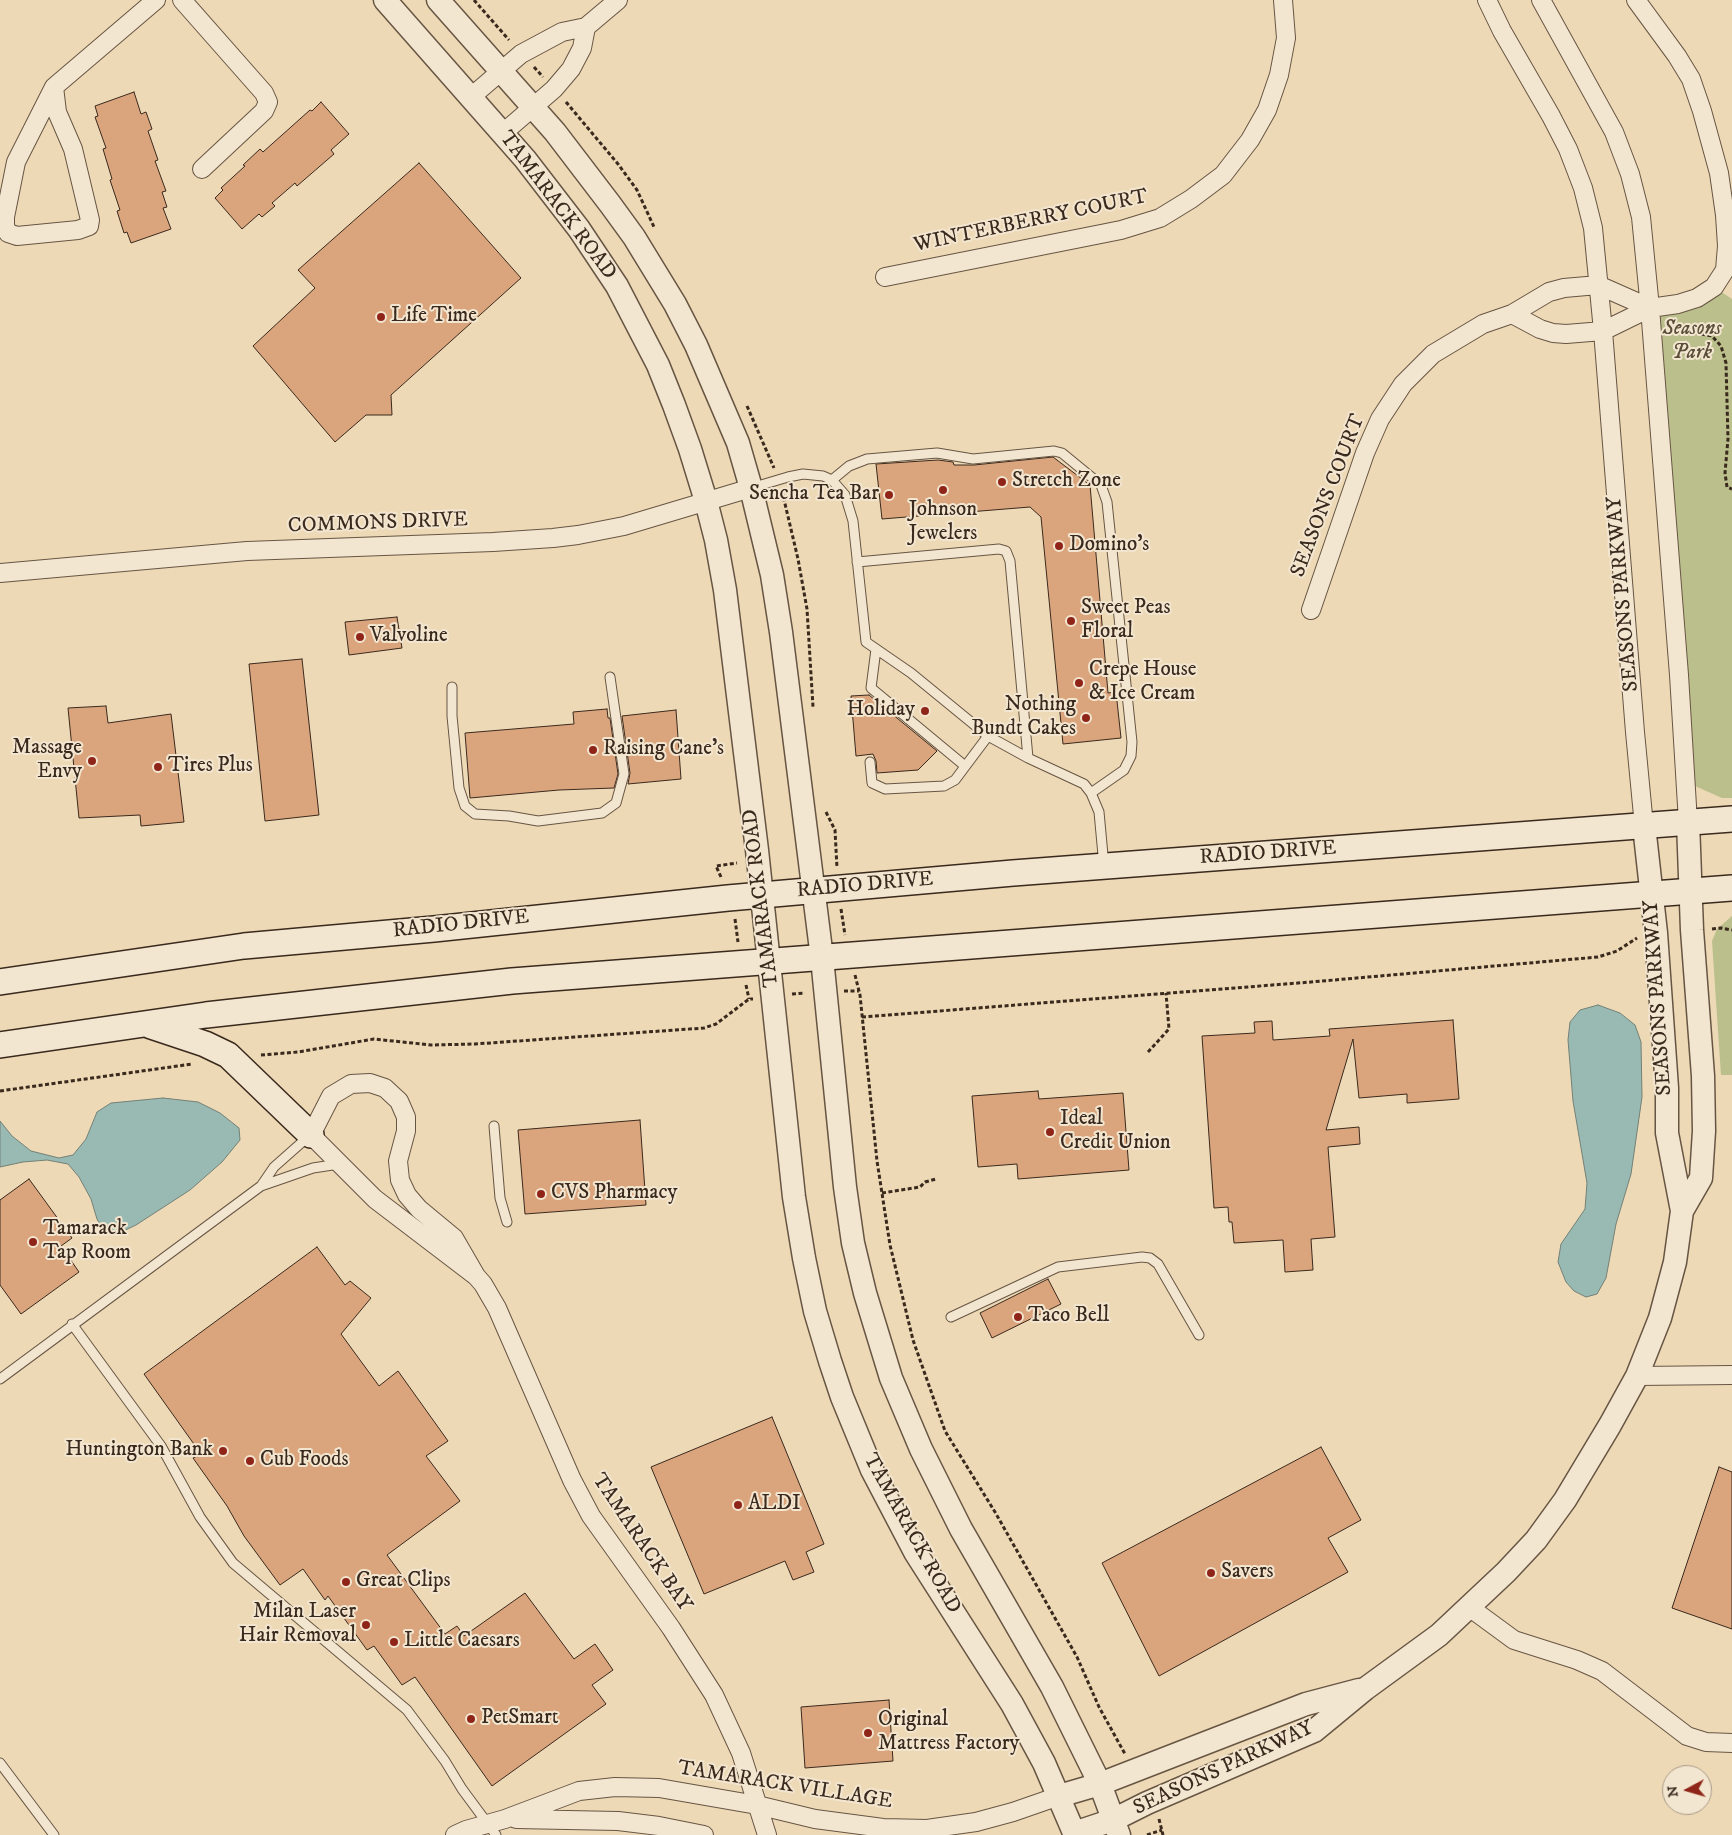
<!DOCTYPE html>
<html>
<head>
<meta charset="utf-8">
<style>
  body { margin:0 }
  #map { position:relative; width:1732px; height:1835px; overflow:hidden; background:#edd9b6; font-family:"IM FELL DW Pica",serif }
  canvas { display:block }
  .north { position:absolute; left:1662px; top:1765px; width:50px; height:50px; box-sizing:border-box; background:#f3e6d0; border:1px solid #a99a88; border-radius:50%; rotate:264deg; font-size:14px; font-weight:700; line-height:20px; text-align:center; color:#3a291d }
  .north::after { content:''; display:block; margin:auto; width:18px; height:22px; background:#8f2418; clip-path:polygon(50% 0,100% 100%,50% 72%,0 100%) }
</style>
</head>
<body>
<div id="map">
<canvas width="1732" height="1835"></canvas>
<div class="north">N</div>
</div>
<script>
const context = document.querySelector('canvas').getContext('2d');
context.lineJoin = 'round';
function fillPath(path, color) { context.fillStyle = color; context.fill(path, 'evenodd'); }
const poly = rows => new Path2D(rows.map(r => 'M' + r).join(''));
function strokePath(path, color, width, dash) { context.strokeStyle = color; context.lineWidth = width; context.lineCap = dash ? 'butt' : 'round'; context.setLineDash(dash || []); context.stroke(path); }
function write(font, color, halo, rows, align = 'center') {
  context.font = font + ' "IM FELL DW Pica",serif'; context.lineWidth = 4; context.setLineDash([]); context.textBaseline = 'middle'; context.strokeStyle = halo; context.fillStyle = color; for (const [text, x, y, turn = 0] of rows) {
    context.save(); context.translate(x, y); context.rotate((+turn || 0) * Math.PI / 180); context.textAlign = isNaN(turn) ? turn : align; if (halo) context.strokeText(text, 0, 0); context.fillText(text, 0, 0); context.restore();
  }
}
const green = poly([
  [1714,287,1732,299,1732,798,1722,798,1686,782,1650,308],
  [1732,916,1732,1075,1721,1075,1712,941,1717,929]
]);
const water = poly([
  [1598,1005,1620,1013,1635,1025,1641,1042,1642,1097,1631,1174,1616,1224,1606,1278,1597,1294,1586,1297,1574,1291,1566,1282,1558,1262,1561,1244,1585,1209,1587,1183,1573,1101,1568,1040,1570,1022,1580,1010,1598,1005],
  [163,1098,198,1102,220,1113,239,1128,240,1140,222,1162,190,1190,136,1225,117,1234,105,1233,97,1219,91,1199,79,1177,68,1164,47,1160,23,1162,0,1167,0,1121,12,1136,31,1151,59,1158,73,1155,86,1139,97,1112,111,1103,163,1098]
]);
const building = poly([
  [134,92,141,114,146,112,152,129,148,131,158,160,155,161,166,191,162,192,167,207,163,208,171,229,131,243,127,232,124,233,117,211,120,210,110,180,112,179,103,149,106,148,95,117,98,116,95,106,134,92],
  [321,102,349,134,331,150,334,154,297,186,295,183,272,203,275,206,262,217,259,214,242,229,215,198,223,190,221,188,245,166,243,165,260,149,263,152,310,110,312,111,321,102],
  [419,163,521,278,391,395,392,415,366,415,335,442,253,346,315,288,298,270,419,163],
  [1053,457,1090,485,1108,693,1116,692,1121,738,1063,744,1041,517,1030,507,882,519,876,464,938,460,953,462,954,465,974,465,1053,457],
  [397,617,402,648,349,655,345,622,397,617],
  [302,659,319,815,265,821,249,664,302,659],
  [869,695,937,751,918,770,877,773,876,761,873,754,856,756,851,696,869,695],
  [106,706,108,723,171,714,184,822,141,826,140,815,79,818,68,708,106,706],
  [607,709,608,718,610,718,618,774,614,788,559,790,470,798,465,733,574,724,573,712,607,709],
  [676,710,681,779,628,784,630,773,622,716,676,710],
  [1453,1020,1459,1099,1407,1103,1407,1094,1359,1098,1353,1039,1326,1130,1359,1127,1360,1144,1328,1147,1335,1237,1311,1239,1313,1270,1285,1272,1283,1240,1234,1243,1232,1222,1229,1222,1228,1207,1214,1208,1202,1036,1255,1033,1254,1022,1272,1021,1273,1040,1330,1036,1329,1029,1453,1020],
  [1038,1091,1039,1099,1123,1093,1129,1170,1018,1179,1017,1164,978,1167,972,1096,1038,1091],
  [640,1120,646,1205,525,1214,518,1130,640,1120],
  [29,1179,72,1238,61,1246,79,1272,21,1314,0,1285,0,1200,29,1179],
  [317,1247,345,1285,350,1281,371,1298,341,1334,379,1386,398,1371,448,1441,426,1456,460,1501,387,1555,445,1634,457,1626,464,1636,525,1593,574,1659,595,1644,613,1670,592,1685,606,1704,492,1786,415,1677,402,1685,374,1646,367,1650,328,1596,325,1600,303,1569,280,1585,244,1536,227,1506,193,1458,201,1454,144,1374,317,1247],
  [1048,1279,1061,1304,992,1338,980,1313,1048,1279],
  [772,1417,824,1544,806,1552,814,1572,793,1580,785,1561,704,1594,651,1467,772,1417],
  [1321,1447,1361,1520,1328,1538,1348,1572,1159,1676,1102,1563,1321,1447],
  [1719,1467,1732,1472,1732,1629,1672,1608,1719,1467],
  [889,1700,893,1761,805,1768,801,1707,889,1700]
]);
const path = poly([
  [474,0,509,40],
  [534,67,543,77],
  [566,102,618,164,637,190,654,227],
  [1669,330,1680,330,1712,336,1721,346,1726,363,1728,439,1725,473,1727,487,1732,489],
  [747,406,774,468],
  [782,491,798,559,807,609,813,707],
  [826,812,835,830,837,868],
  [721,877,716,866,737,863],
  [841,909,845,935],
  [735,919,738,942],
  [1712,929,1721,928,1732,930],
  [855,975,860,995,877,1161,890,1245,913,1340,945,1431,995,1512,1077,1657,1099,1707,1125,1754],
  [746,985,749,999],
  [844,991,859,991],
  [792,994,805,993],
  [862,1017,1311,982,1598,957,1617,951,1637,938],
  [1148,1052,1169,1029,1166,993],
  [261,1055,298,1052,374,1039,431,1045,475,1044,704,1028,716,1024,749,999,753,999],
  [0,1091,192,1064],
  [882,1193,920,1187,925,1182,936,1179],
  [1159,1819,1163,1835],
  [1147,1835,1162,1830]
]);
const service = poly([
  [832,480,845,495,853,521,866,642,911,673,988,736,1028,758,1084,784,1091,793],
  [751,488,788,477,803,474,823,476,832,480,849,466,867,459,937,453,973,459,1054,451,1062,453,1101,485,1107,502,1132,742,1131,756,1124,770,1091,793,1099,812,1104,866],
  [857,562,999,549,1006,551,1010,561,1028,758],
  [876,649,871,688,965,766],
  [452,687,452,716,459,788,465,806,475,814,509,816,538,821,602,813,616,803,624,774,610,677],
  [870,762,872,783,885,789,944,786,955,780,988,736],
  [494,1126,500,1198,507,1222],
  [261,1186,274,1167,309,1136],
  [951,1317,1058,1267,1142,1257,1150,1258,1158,1264,1199,1335],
  [72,1324,161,1446,200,1517,233,1563,407,1710,445,1761,462,1789,496,1835],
  [0,1379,261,1186,313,1168,339,1164],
  [0,1763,54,1835]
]);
const minor = poly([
  [182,0,264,93,268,102,264,111,202,169],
  [1487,0,1502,31,1551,116,1568,149,1583,188,1593,228,1603,331,1635,732,1644,826],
  [1541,0,1614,132,1630,174,1641,217,1650,308,1679,675,1688,822],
  [54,87,57,112,73,149,90,220,89,226,78,230,17,236,8,233,5,226,5,217,16,162,54,87],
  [54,87,156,0],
  [471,97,521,54,562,32,586,27,618,0],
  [503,133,554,89,571,69,582,48,586,27],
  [885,277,1121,230,1160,218,1191,199,1223,175,1250,140,1267,110,1279,75,1286,38,1283,0],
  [1512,314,1540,329,1553,333,1566,334,1603,331,1650,308,1678,304,1697,298,1714,287,1725,270,1727,246,1725,215,1719,173,1702,111,1691,79,1677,56,1636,0],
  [0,573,247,551,493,542,553,538,578,535,624,526,751,488],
  [1311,610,1365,453,1380,419,1403,384,1433,354,1483,324,1512,314,1549,292,1564,288,1598,285,1650,308],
  [476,1276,375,1199,311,1135,331,1096,351,1084,370,1083,385,1088,399,1101,406,1117,406,1131,398,1161,400,1180,407,1195,419,1209,454,1238,476,1276,483,1284,497,1308,572,1480,591,1516,671,1628,714,1695,741,1753,767,1835],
  [1637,1376,1732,1375],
  [1469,1607,1514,1640,1577,1660,1602,1671,1687,1736,1706,1742,1732,1743],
  [516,1819,618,1821,659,1826,704,1835],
  [455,1835,466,1830,505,1819,579,1791,615,1787,659,1788,757,1805,815,1819,883,1828,927,1829,976,1822,1013,1812,1059,1796]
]);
const tertiary = poly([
  [385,0,525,159,579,229,617,286,658,365,674,405,690,449,706,501,716,540,725,590,757,850,794,1197,804,1258,815,1311,830,1361,842,1397,872,1470,915,1552,1012,1704,1044,1763,1075,1835],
  [438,0,555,132,610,204,634,237,675,304,696,345,738,443,751,488,772,575,781,632,822,958,845,1187,853,1243,865,1293,891,1378,921,1449,961,1529,1052,1687,1100,1784,1119,1835],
  [1682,1211,1701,1178,1704,1131,1703,1076,1692,930,1688,822],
  [1059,1796,1100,1784,1306,1704,1359,1690],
  [1074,1833,1113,1820,1147,1803,1314,1731,1365,1689,1439,1635,1506,1572,1536,1540,1565,1500,1610,1425,1637,1376,1660,1318,1675,1262,1682,1211,1667,1133,1667,1088,1656,933,1644,826]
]);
const secondary = poly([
  [0,982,244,946,434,929,728,898,1013,873,1732,819],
  [151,1026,205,1044,228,1055,311,1135],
  [0,1045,206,1015,512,981,1732,888]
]);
const markers = [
  [381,317,5,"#8f2418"],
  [1002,482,5,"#8f2418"],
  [943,490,5,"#8f2418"],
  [889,495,5,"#8f2418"],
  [1059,546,5,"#8f2418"],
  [1071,621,5,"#8f2418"],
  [360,637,5,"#8f2418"],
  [1079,683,5,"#8f2418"],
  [925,711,5,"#8f2418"],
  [1086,718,5,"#8f2418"],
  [593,750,5,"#8f2418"],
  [92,761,5,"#8f2418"],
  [158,767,5,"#8f2418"],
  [1050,1132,5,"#8f2418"],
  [541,1194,5,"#8f2418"],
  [33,1242,5,"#8f2418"],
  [1018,1317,5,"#8f2418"],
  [223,1451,5,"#8f2418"],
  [250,1461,5,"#8f2418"],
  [738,1505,5,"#8f2418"],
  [1211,1573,5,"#8f2418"],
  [346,1582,5,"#8f2418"],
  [366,1625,5,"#8f2418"],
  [394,1642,5,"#8f2418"],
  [471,1719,5,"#8f2418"],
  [868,1733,5,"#8f2418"]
];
const streetNames = [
  ["TAMARACK ROAD",557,206,53],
  ["WINTERBERRY COURT",1031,222,-12],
  ["SEASONS COURT",1329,496,-69],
  ["COMMONS DRIVE",378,524,-2],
  ["SEASONS PARKWAY",1624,594,-95],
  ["RADIO DRIVE",1268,854,-4],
  ["RADIO DRIVE",865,886,-5],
  ["TAMARACK ROAD",762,898,-97],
  ["RADIO DRIVE",461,925,-6],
  ["SEASONS PARKWAY",1659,998,-94],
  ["TAMARACK ROAD",911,1534,61],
  ["TAMARACK BAY",641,1543,56],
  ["SEASONS PARKWAY",1224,1769,-25],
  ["TAMARACK VILLAGE",785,1786,9]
];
const poiNames = [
  ["Life Time",391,317],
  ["Stretch Zone",1012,482],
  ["Sencha Tea Bar",879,495,"right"],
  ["Johnson",943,511,"center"],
  ["Jewelers",943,535,"center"],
  ["Domino's",1069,546],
  ["Sweet Peas",1081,609],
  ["Floral",1081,633],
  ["Valvoline",370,637],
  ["Crepe House",1089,671],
  ["& Ice Cream",1089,695],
  ["Nothing",1076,706,"right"],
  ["Bundt Cakes",1076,730,"right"],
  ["Holiday",915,711,"right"],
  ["Massage",82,749,"right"],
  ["Envy",82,773,"right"],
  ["Raising Cane's",603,750],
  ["Tires Plus",168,767],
  ["Ideal",1060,1120],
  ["Credit Union",1060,1144],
  ["CVS Pharmacy",551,1194],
  ["Tamarack",43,1230],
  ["Tap Room",43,1254],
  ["Taco Bell",1028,1317],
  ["Huntington Bank",213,1451,"right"],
  ["Cub Foods",260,1461],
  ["ALDI",748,1505],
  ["Savers",1221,1573],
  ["Great Clips",356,1582],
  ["Milan Laser",356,1613,"right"],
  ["Hair Removal",356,1637,"right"],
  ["Little Caesars",404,1642],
  ["PetSmart",481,1719],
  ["Original",878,1721],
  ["Mattress Factory",878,1745]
];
const parkNames = [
  ["Seasons",1692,330],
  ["Park",1692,354]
];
fillPath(green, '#babf8c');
fillPath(water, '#99bab2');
strokePath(water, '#738076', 1);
fillPath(building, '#daa57d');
strokePath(building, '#3a291d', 1);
strokePath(service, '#675543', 11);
strokePath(minor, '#675543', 20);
strokePath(tertiary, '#675543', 25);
strokePath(secondary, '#3a291d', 28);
strokePath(path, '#3a291d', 3, [4, 2.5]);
strokePath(service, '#f3e6d0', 9);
strokePath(minor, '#f3e6d0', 18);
strokePath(tertiary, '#f3e6d0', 22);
strokePath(secondary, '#f3e6d0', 25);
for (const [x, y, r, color] of markers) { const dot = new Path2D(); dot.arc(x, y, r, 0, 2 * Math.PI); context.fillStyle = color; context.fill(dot); strokePath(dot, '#f3e6d0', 2); }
write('21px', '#3a291d', '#f3e6d0', streetNames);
write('21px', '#3a291d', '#f3e6d0', poiNames, 'left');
write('italic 21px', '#5a4e39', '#f3e6d0', parkNames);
</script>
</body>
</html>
